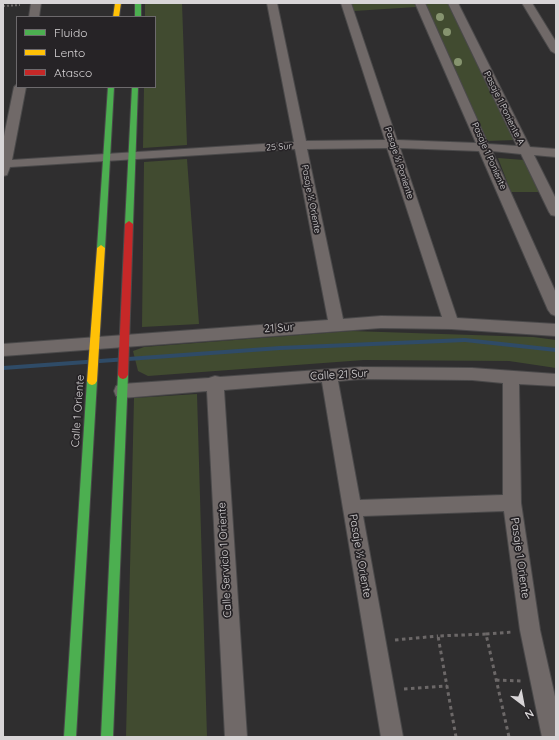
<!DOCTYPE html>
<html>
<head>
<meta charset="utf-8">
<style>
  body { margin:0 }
  #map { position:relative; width:559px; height:740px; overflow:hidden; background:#2f2e2f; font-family:Quicksand,sans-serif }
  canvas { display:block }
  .frame { position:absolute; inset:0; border:4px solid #d8d5d7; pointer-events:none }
  .legend { position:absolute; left:16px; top:16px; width:140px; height:72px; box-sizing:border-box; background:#262326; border:1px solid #6d6a6d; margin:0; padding:5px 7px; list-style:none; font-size:12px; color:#d8d5d7 }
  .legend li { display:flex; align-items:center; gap:8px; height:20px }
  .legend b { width:20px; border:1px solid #6d6a6d }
  .north { position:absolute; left:503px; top:684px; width:40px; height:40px; -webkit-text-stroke:3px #262326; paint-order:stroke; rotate:148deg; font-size:11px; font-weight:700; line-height:16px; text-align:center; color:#d8d5d7 }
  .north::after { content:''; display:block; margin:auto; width:14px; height:18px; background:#d8d5d7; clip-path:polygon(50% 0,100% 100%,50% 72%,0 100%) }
</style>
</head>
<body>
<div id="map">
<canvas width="559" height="740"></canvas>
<div class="frame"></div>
<ul class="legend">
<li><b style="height:5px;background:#4caf50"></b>Fluido</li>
<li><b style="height:5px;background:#ffc107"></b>Lento</li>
<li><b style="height:5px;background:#c62828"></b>Atasco</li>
</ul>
<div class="north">N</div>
</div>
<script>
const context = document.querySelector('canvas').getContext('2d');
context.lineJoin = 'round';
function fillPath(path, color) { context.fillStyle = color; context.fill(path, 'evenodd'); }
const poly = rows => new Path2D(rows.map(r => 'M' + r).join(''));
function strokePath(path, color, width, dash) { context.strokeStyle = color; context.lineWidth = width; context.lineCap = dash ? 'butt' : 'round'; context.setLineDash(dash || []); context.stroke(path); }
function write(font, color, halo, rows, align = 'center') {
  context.font = font + ' Quicksand,sans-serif'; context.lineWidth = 3.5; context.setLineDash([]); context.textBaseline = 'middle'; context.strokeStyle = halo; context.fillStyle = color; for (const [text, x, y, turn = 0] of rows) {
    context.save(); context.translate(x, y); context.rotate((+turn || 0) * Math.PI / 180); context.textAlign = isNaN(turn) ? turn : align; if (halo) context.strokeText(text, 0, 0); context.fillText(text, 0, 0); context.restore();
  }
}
const green = poly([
  [145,3,182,3,187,145,143,148,144,87,155,87,155,17,145,17],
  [351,3,414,3,416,7,354,11],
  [423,3,448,3,516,140,486,141],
  [498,158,524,160,540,192,511,192],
  [187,159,199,324,142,327,144,162],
  [352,331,533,337,556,340,556,368,509,361,364,360,148,376,138,371,133,351,144,347],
  [197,394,207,737,126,737,134,398]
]);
const stream = poly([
  [465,338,556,348,556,352,465,342,280,350,3,370,3,366,280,346,465,338]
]);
const pathFar1 = poly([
  [3,6,20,5]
]);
const path = poly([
  [486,634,512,632],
  [395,640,438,636],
  [496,680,521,681],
  [404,689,447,686],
  [456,737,438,636,486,634,509,737]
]);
const street = poly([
  [31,3,41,3,39,17,29,17,31,3],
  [267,3,277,3,306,141,385,140,341,3,351,3,397,140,476,143,415,3,425,3,488,144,517,146,448,3,458,3,530,147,556,149,556,157,534,155,556,199,556,216,551,215,549,212,521,154,492,151,556,293,556,316,551,314,548,310,479,151,400,148,457,318,556,324,556,336,451,329,381,328,3,356,3,344,328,320,295,149,10,167,7,175,3,176,3,141,14,87,17,84,17,87,26,87,12,160,294,142,267,3],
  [387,148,442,317,381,316,343,319,307,149,387,148],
  [522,3,532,3,556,42,556,54,551,51,522,3],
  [361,367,472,368,556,374,556,386,519,384,521,503,540,630,556,701,556,737,542,737,520,630,504,511,363,516,403,737,381,737,322,382,224,390,247,737,225,737,207,391,122,398,116,396,114,391,116,386,122,384,209,378,215,376,220,377,361,367],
  [361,379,472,380,503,383,503,495,360,500,338,381,361,379]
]);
const fast = poly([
  [135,3,141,3,141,17,135,17,135,3],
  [108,87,114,87,105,248,101,251,97,248,108,87],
  [132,87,138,87,133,224,129,227,125,224,132,87],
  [123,371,126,372,128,375,113,737,101,737,118,375,120,372,123,371],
  [92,377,95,378,97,381,76,737,64,737,87,381,89,378,92,377]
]);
const slow = poly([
  [115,3,121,3,119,17,113,17,115,3],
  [101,245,105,248,97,381,95,384,92,385,89,384,87,381,97,248,101,245]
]);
const jam = poly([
  [129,221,133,224,128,375,126,378,123,379,120,378,118,375,125,224,129,221]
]);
const trees = [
  [440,17],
  [447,32],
  [458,62]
];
const farStreetnames = [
  ["Pasaje 1 Poniente A",504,108,64],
  ["25 Sur",279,147,-4],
  ["Pasaje 1 Poniente",489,156,66],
  ["Pasaje ½ Poniente",399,163,72],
  ["Pasaje ½ Oriente",311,199,79]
];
const streetNames = [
  ["21 Sur",279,328,-4],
  ["Calle 21 Sur",339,375,-3],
  ["Calle 1 Oriente",78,411,-86],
  ["Pasaje ½ Oriente",360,556,80],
  ["Pasaje 1 Oriente",520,558,82],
  ["Calle Servicio 1 Oriente",225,560,-93]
];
fillPath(green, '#414b30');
fillPath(stream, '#2f4b67');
strokePath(street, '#4a494a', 2);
strokePath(fast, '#4a494a', 2);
strokePath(slow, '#4a494a', 2);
strokePath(jam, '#4a494a', 2);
strokePath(pathFar1, '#6c6868', 2, [2, 2]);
strokePath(path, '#6c6868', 3, [3.5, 3.5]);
fillPath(street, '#706968');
fillPath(fast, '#4caf50');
fillPath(slow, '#ffc107');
fillPath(jam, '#c62828');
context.fillStyle = '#86946f';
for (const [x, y] of trees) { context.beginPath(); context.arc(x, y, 4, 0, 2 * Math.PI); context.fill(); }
write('9px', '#d8d5d7', '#262326', farStreetnames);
write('11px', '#d8d5d7', '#262326', streetNames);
</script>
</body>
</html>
